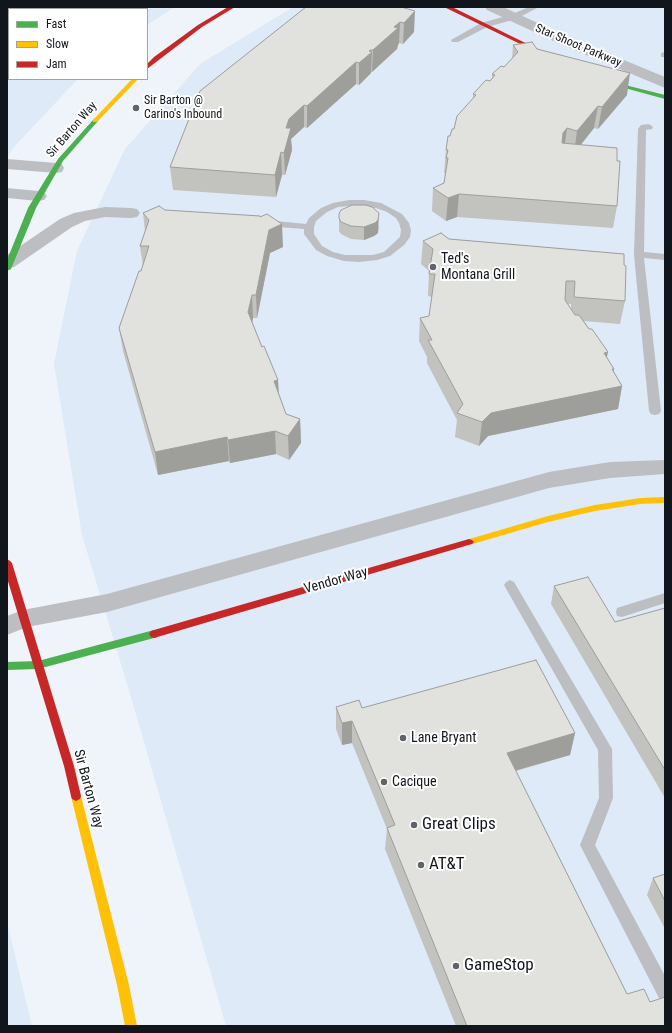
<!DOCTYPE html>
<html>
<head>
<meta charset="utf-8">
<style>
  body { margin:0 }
  #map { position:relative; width:672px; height:1033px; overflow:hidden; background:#eef4fa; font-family:"Roboto Condensed",sans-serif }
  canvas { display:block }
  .frame { position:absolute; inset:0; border:8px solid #11161c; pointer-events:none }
  .legend { position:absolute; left:8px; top:8px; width:140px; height:72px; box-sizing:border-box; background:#fff; border:1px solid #a0a2a4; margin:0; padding:5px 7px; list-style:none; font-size:12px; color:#11161c }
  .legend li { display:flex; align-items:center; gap:8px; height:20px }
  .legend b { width:20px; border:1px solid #a0a2a4 }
</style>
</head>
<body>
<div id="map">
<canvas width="672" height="1033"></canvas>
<div class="frame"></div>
<ul class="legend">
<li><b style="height:5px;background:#4caf50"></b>Fast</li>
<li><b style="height:5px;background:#ffc107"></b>Slow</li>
<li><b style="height:5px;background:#c62828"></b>Jam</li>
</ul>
</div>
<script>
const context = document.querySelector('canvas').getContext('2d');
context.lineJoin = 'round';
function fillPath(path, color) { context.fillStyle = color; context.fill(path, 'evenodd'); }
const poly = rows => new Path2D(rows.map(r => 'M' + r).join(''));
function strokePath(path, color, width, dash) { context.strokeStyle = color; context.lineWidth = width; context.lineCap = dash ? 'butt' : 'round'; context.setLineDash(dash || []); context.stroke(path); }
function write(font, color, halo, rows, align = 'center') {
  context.font = font + ' "Roboto Condensed",sans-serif'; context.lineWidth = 4; context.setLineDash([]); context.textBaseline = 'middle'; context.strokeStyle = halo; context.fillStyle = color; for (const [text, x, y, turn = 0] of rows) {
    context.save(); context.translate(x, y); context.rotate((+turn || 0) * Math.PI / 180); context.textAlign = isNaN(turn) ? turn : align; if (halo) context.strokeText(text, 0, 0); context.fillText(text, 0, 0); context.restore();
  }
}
const built = poly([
  [7,7,175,7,147,25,147,9,9,9,9,79,78,79,13,148,7,158],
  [293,7,665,7,665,1026,226,1026,133,704,82,535,54,364,77,251,125,149,200,64],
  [7,922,32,1026,7,1026]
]);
const lane = poly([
  [529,7,539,7,516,19,487,27,458,42,452,42,451,40,481,23,510,15,529,7],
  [665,52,665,57,661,57,661,53,665,52],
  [649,124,653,127,652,129,646,130,644,252,665,254,665,260,644,258,661,411,659,414,655,415,651,414,649,411,634,255,638,129,641,125,649,124],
  [349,200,364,200,381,203,402,214,409,223,411,230,410,237,404,245,390,256,377,260,359,262,344,261,327,256,316,250,304,234,304,229,266,226,261,223,266,220,306,224,309,218,321,208,333,203,349,200],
  [349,206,376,208,387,212,396,218,399,223,401,230,400,237,384,252,373,255,345,255,333,252,322,246,314,234,314,227,316,221,327,212,338,207,349,206],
  [510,580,514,582,612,749,613,798,595,845,665,976,665,1000,659,998,580,845,599,798,598,750,504,585,506,582,510,580],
  [665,593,665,603,622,617,617,616,616,612,617,608,665,593]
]);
const street = poly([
  [485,7,503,7,568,37,665,77,665,88,558,43,487,10,485,7],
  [7,159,56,163,62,164,64,168,62,172,56,173,7,169,7,159],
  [7,188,38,191,44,192,47,196,44,200,38,201,7,198,7,188],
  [105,207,131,208,137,209,140,213,137,217,131,218,105,217,85,221,72,227,14,267,7,268,7,255,60,219,74,213,105,207],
  [665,460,665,474,610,478,549,488,107,612,27,627,7,635,7,616,23,610,107,594,549,472,610,462,665,460]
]);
const fast = poly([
  [599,76,603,76,625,85,665,95,665,99,621,87,599,78,599,76],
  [95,119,98,121,63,161,36,208,11,269,7,271,7,260,28,208,58,159,93,120,95,119],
  [154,630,157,631,159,634,157,637,154,638,38,669,7,670,7,662,38,661,154,630]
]);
const slow = poly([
  [132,79,138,79,97,122,93,122,93,120,132,79],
  [665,497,665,503,640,504,595,511,548,522,469,545,466,544,464,542,466,540,548,516,595,505,640,498,665,497],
  [76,791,80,793,81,796,129,985,137,1026,125,1026,117,985,71,796,72,793,76,791]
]);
const jam = poly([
  [228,7,235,7,202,27,147,69,147,64,154,57,198,25,228,7],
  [444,7,452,7,552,56,547,57,444,7],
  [469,539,472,540,474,542,472,544,154,638,151,637,149,634,151,631,154,630,469,539],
  [7,559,10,561,12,563,74,766,81,796,80,799,76,801,72,799,71,796,64,766,7,578,7,559]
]);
const wall = poly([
  [401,7,414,32,403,44,399,43,398,45,397,49,372,72,371,72,371,73,359,85,356,84,307,128,304,127,291,139,292,150,285,175,282,175,276,197,173,190,170,167],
  [513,45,537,49,627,95,598,129,594,128,581,145,617,206,613,228,457,217,446,221,432,211,433,188,444,183,445,173,444,173,446,150,450,136,473,98,473,94,490,81,492,78,492,74,504,67,512,59],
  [165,210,260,217,283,247,270,253,257,318,253,318,252,322,262,347,278,380,279,394,286,414,300,419,301,443,289,460,276,454,230,463,229,461,158,475,123,351,119,328,143,266,140,246,145,231,143,213],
  [339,214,379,226,378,233,374,236,364,240,351,239,341,234,339,231],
  [449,239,624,254,625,301,620,324,584,321,607,357,614,372,622,386,618,409,488,436,479,446,455,437,457,420,427,363,427,357,419,341,420,318,429,316,432,297,428,296,429,271,421,264,423,241],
  [568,304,571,304,571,309],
  [554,586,615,622,665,608,665,798,551,604],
  [336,707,362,708,575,733,570,755,516,771,627,994,650,1002,665,1026,456,1026,385,849,387,829,352,743,342,745,336,729],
  [665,874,665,929,647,895,653,878]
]);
const shadedWall = poly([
  [415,11,414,32,403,44,404,23],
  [400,22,399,43,398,45,397,49,372,72,373,50,394,27],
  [370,50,370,54,372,52,371,73,359,85,359,63],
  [356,62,356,84,307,128,307,106],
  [630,73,627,95,598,129,602,107],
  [304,105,304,127,291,139,292,150,285,175,284,153,286,128,289,119],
  [598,106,594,128,574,153,577,131],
  [567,128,564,150,560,155,563,133],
  [281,152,282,175,276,197,275,175],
  [459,194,457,217,446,221,448,198],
  [379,213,378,233,374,236,364,240,364,227],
  [282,224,283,247,270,253,257,318,256,295,269,230],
  [252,295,253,318,250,335,248,312],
  [608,352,603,375,604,353],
  [612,369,614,369,610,388,622,386,618,409,488,436,479,446,482,422,491,413],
  [278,380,279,404,274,381],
  [300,419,301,443,289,460,288,436],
  [275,431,276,454,230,463,228,440],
  [227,437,229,461,158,475,155,452],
  [352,721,352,743,342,745,342,723],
  [575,733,570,755,503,774,507,753]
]);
const building = poly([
  [306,7,401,7,415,11,404,23,400,22,394,27,398,28,373,50,370,50,369,51,372,52,359,63,356,62,307,106,304,105,289,119,286,128,291,128,284,153,281,152,275,175,170,167,200,91,306,7],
  [532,42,537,49,630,73,602,107,598,106,577,131,567,128,563,133,562,143,617,148,617,161,620,161,617,206,459,194,448,198,433,188,444,183,448,158,446,158,448,150,446,150,448,136,450,136,452,129,454,129,457,116,476,95,473,94,486,80,490,81,495,75,492,74,501,66,504,67,518,52,513,45,532,42],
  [352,205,366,205,372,207,379,213,378,220,375,223,364,227,351,226,341,222,339,218,339,214,341,210,352,205],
  [159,206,165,210,260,216,260,217,267,214,282,224,269,230,256,295,252,295,248,312,262,347,264,346,278,380,274,381,286,414,300,419,288,436,275,431,228,440,227,437,155,452,119,328,139,271,141,271,149,246,140,246,149,220,143,213,159,206],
  [441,233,449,239,624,254,624,265,626,266,625,301,574,297,575,281,566,281,565,300,575,315,579,315,589,329,592,329,608,352,604,353,614,369,612,369,622,386,491,413,482,422,457,413,463,404,428,340,432,340,420,318,429,316,435,274,429,274,433,249,423,241,441,233],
  [588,577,615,622,665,608,665,770,554,586,588,577],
  [536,660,575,733,507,753,627,994,644,989,650,1002,665,997,665,1026,467,1026,387,828,395,825,352,721,342,723,336,707,359,700,362,708,536,660],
  [665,874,665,901,653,878,665,874]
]);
const markers = [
  [136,108,4,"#5e646a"],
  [433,267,4,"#5e646a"],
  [403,738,4,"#5e646a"],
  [384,782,4,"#5e646a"],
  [414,825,4,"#5e646a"],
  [421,865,4,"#5e646a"],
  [456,966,4,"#5e646a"]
];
const farStreetnames = [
  ["Star Shoot Parkway",578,46,23],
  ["Sir Barton Way",72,130,-49]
];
const farPoinames = [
  ["Sir Barton @",144,101],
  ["Carino's Inbound",144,115]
];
const poiNames = [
  ["Ted's",441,259],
  ["Montana Grill",441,275],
  ["Lane Bryant",411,738],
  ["Cacique",392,782]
];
const streetNames = [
  ["Vendor Way",336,581,-16],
  ["Sir Barton Way",88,789,75]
];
const nearPoinames = [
  ["Great Clips",422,825],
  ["AT&T",429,865],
  ["GameStop",464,966]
];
fillPath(built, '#deeaf7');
fillPath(lane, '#bcbec1');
fillPath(street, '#bcbec1');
fillPath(fast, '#4caf50');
fillPath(slow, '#ffc107');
fillPath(jam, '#c62828');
fillPath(wall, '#c2c2bf');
fillPath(shadedWall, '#9e9e9b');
fillPath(building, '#e1e2de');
strokePath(building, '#9e9e9b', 1);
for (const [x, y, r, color] of markers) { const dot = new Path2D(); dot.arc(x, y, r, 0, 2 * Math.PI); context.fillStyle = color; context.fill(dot); strokePath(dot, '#fff', 1.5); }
write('12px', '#11161c', '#fff', farStreetnames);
write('12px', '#11161c', '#fff', farPoinames, 'left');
write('14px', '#11161c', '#fff', poiNames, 'left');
write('14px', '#11161c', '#fff', streetNames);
write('17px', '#11161c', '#fff', nearPoinames, 'left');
</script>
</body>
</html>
